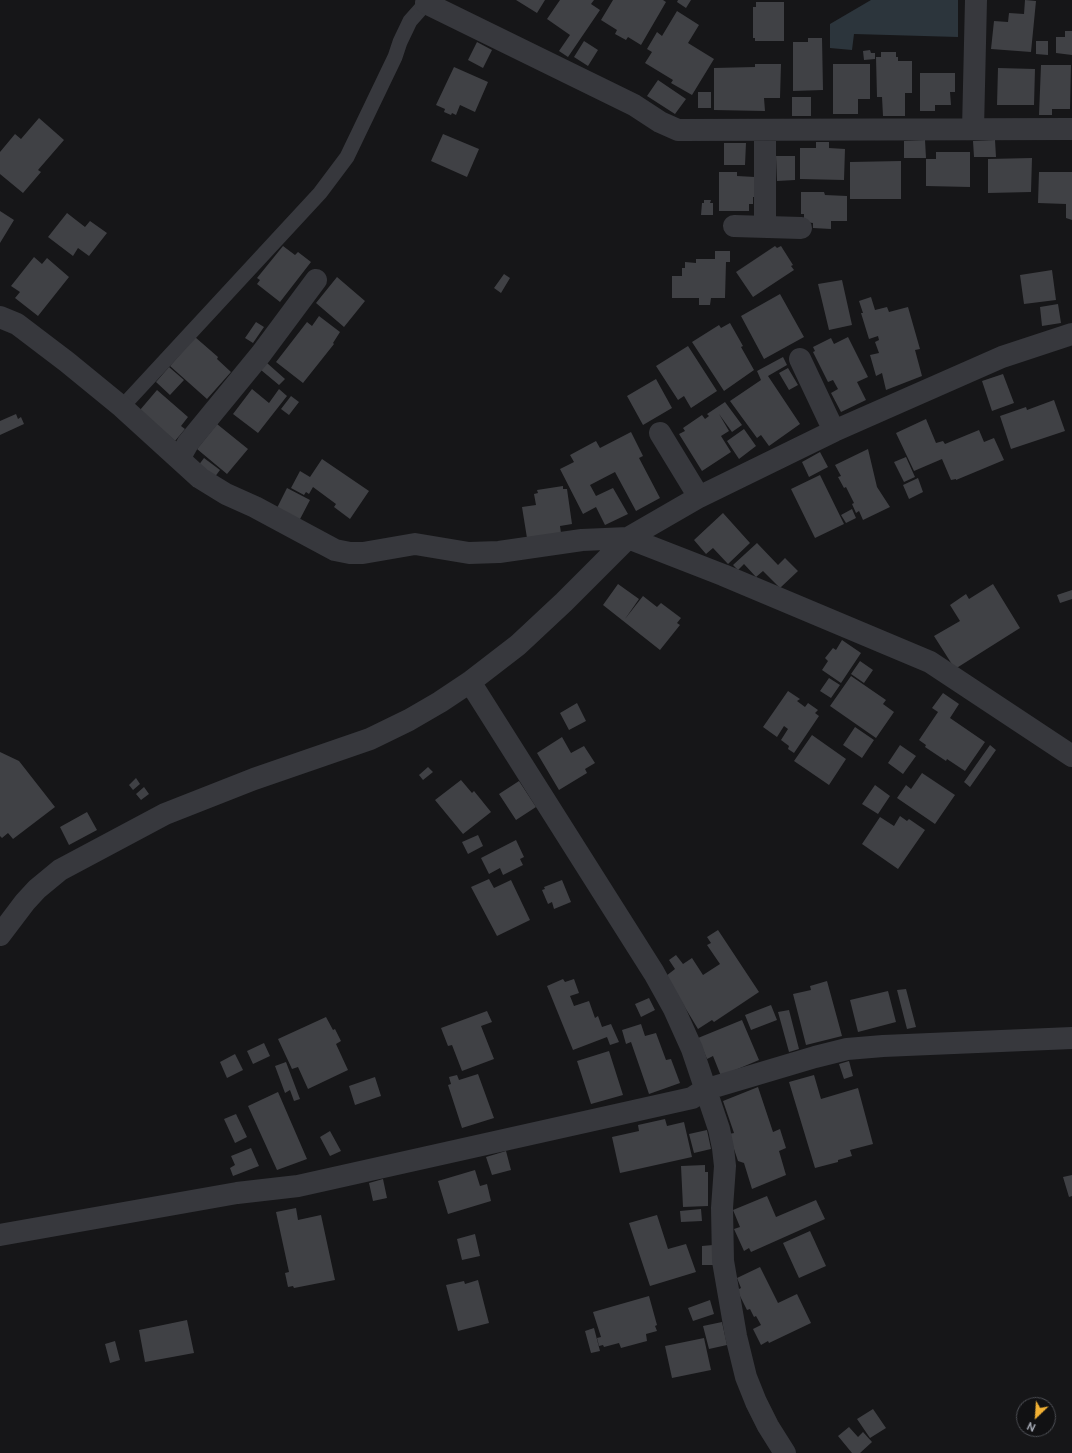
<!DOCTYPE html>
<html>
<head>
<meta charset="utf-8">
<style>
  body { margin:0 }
  #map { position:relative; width:1072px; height:1453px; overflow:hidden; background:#161618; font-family:Ubuntu,sans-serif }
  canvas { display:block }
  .north { position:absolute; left:1016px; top:1397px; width:40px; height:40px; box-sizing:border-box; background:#111113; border:1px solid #4d4f55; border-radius:50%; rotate:205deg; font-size:11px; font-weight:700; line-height:16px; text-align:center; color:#a8adb8 }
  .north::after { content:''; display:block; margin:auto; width:14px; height:18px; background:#f2b134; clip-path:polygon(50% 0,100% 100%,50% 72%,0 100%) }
</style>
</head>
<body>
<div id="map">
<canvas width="1072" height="1453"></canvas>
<div class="north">N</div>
</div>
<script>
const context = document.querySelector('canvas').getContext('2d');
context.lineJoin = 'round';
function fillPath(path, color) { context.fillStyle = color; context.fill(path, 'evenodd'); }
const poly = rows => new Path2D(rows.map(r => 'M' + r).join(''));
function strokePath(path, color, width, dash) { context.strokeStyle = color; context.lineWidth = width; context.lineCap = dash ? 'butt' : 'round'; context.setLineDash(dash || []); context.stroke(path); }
const water = poly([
  [871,0,958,0,958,37,854,34,852,50,830,48,830,24]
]);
const building = poly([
  [516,0,545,0,537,13],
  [560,0,594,0,591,4,600,10,568,57,559,51,570,35,547,19],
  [613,0,663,0,666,2,641,45,628,37,626,40,615,34,617,30,601,20],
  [678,0,691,0,686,8,677,2],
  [1025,0,1036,1,1031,52,991,49,994,21,1008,22,1009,13,1024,14],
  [756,2,784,2,784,41,755,41,755,38,753,38,753,7,756,7],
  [677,11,699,25,688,43,714,59,692,95,671,83,673,80,645,63,652,52,647,49,657,32,662,36],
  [1065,31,1072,31,1072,55,1056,53,1056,37,1065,37],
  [808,38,822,38,823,90,793,91,793,42,808,42],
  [584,41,598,50,588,66,574,57],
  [1036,41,1048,41,1048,55,1036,54],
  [477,42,492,50,483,68,468,60],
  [870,50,871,53,875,53,875,59,864,60,863,51],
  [881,52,896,52,896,57,898,57,898,61,912,61,912,93,905,93,905,116,883,116,882,97,877,97,876,57,881,57],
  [755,64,781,64,780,98,764,98,765,111,714,110,714,68,755,67],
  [833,64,870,64,870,99,858,99,858,114,833,114],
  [1041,65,1071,65,1070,109,1052,109,1052,115,1039,115],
  [454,67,488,82,475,112,460,105,456,115,452,113,451,115,444,112,445,109,436,105],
  [998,68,1035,69,1034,105,997,105],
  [920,73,955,73,955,92,950,92,951,105,935,105,935,111,920,111],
  [658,80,686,99,675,114,647,96],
  [698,92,711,92,711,108,698,108],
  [792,97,811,97,811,116,792,116],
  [39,118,64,140,38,170,41,172,23,193,0,174,0,152,15,134,21,139],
  [443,134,479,149,467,177,431,161],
  [925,140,926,158,904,158,904,141],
  [995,140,996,157,974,157,973,141],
  [816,142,829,142,829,148,845,149,844,180,800,179,800,148,816,148],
  [724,143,746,143,745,165,724,165],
  [936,152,970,152,970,187,926,186,926,159,936,159],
  [776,156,795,156,795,180,777,181],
  [1032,158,1031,192,988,193,988,159],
  [901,161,901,199,850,199,850,162],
  [719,172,737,172,737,176,755,177,755,197,753,197,753,204,749,204,749,211,719,211],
  [1039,172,1072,172,1072,220,1066,218,1066,204,1038,203],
  [801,192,824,192,825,195,847,196,847,221,831,221,831,229,813,228,813,223,804,222,804,214,801,214],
  [704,200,711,200,710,203,713,203,713,215,701,215,702,203,704,203],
  [0,211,14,220,0,243],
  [67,213,85,227,90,221,107,233,89,256,78,248,73,256,48,237],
  [283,246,295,255,298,252,311,262,280,302,257,284,260,280,257,278],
  [775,246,777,248,781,246,793,265,791,266,794,270,753,297,736,272],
  [715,251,730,251,730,262,726,262,725,298,711,298,710,305,699,305,699,298,672,298,672,276,682,276,682,268,685,268,685,262,696,263,696,259,715,259],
  [34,257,42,264,47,258,69,277,38,316,15,298,20,292,11,286],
  [1052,270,1056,300,1024,304,1020,275],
  [504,274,510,278,501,293,494,288],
  [337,277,365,301,344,327,316,303],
  [842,280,852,325,829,330,818,284],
  [780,294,804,337,764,359,741,316],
  [871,297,875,310,887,307,889,312,908,307,920,349,915,350,922,376,886,390,882,373,876,376,870,355,879,353,875,342,879,340,878,336,869,339,861,313,863,313,859,301],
  [1058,304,1061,323,1042,326,1040,307],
  [319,316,340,332,333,343,334,344,303,383,276,362,307,322,312,326],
  [256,322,264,327,253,343,245,338],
  [730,323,743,346,741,347,754,370,724,391,692,342,719,325,721,328],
  [195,337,218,357,217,359,231,372,207,399,170,366],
  [848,337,868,377,857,382,866,400,841,412,831,393,838,389,833,380,828,382,813,352,815,351,813,347,831,338,834,344],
  [688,346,717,391,691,408,684,396,678,400,656,366],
  [783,357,787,365,768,376,800,424,769,446,761,435,757,438,730,401,761,380,757,371],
  [267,363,285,379,279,385,261,370],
  [169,367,184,380,170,395,156,382],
  [788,368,798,385,789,390,779,373],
  [1003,374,1014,403,992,411,982,381],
  [656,379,672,408,643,425,627,396],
  [252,389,269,403,279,389,287,396,258,433,233,414],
  [157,390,188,417,181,426,185,429,175,441,140,410],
  [291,396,299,402,289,415,281,409],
  [1054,400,1065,431,1011,449,1000,416,1026,407,1027,410],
  [725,402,742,425,732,432,719,414,729,431,721,436,731,452,702,471,679,434,685,431,683,428,702,415,705,419,709,416,707,414],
  [16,414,18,419,21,417,24,424,0,435,0,421],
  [926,419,936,443,943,441,945,444,979,430,984,442,994,438,1004,460,956,480,956,479,951,480,942,459,914,471,896,433],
  [217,424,248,449,227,474,197,449],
  [744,429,756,446,739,459,727,441],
  [631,432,643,456,639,458,660,498,636,511,615,472,590,485,596,496,613,488,628,514,605,525,596,507,583,514,560,469,574,462,570,455,596,441,600,448],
  [868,449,877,487,890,507,863,520,859,511,856,513,852,504,854,503,846,487,844,488,838,477,841,476,835,465],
  [820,452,828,467,809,477,802,462],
  [906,457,915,477,904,482,894,462],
  [204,458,220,470,214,478,198,466],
  [322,459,369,491,350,519,334,507,336,504,313,487,309,494,306,492,304,495,291,488,300,471,310,477],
  [820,475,844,524,815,538,791,489],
  [918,478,923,492,909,499,903,485],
  [563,486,563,489,567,489,572,524,560,526,561,533,527,538,522,507,536,505,534,494,538,493,537,490],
  [287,488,310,500,299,521,276,510],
  [852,509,856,518,846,523,841,515],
  [723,513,750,543,728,564,713,548,706,554,694,540],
  [757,543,778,565,785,558,798,571,780,588,763,571,756,577,744,564,738,570,733,565],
  [618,584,639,599,625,619,643,596,657,607,661,603,681,618,677,623,680,625,660,650,603,605],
  [993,584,1020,628,955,669,934,636,960,621,950,605,966,594,969,599],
  [1072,590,1072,599,1060,603,1057,595],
  [842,640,861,653,841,683,822,670,828,661,825,658,833,648,836,650],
  [860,661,873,670,864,683,851,674],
  [851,676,886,700,883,704,894,712,876,738,830,706],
  [829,678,840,685,831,698,820,691],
  [788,691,800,699,797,701,805,707,808,703,818,710,815,713,819,716,794,753,788,749,789,746,781,740,788,729,784,726,777,737,763,727],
  [943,693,959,704,950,718,985,742,965,771,947,759,946,761,925,747,926,745,919,740,938,712,932,708],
  [577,703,586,721,569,730,560,713],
  [855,727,874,740,862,758,843,745],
  [812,735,846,759,829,785,794,761],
  [562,737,571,753,584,746,595,763,585,769,587,773,559,790,537,753],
  [900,745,916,756,903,774,888,763],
  [990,745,996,750,970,787,964,782],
  [0,752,19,761,55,807,13,839,8,833,2,838,0,836],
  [428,767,433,772,423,780,419,775],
  [922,773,955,795,935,824,897,798,906,785,911,789],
  [136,778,140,784,133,790,129,785],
  [461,780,472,793,474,791,491,812,463,834,435,800],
  [519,781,536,807,516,820,499,794],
  [875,785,890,796,878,814,862,804],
  [144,787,149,794,141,800,136,794],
  [87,812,97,830,69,845,60,827],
  [900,816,907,821,909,819,925,830,898,869,862,844,880,817,894,826],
  [478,835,483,846,468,854,462,842],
  [516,840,524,857,520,859,523,865,503,875,500,868,489,874,481,858],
  [489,879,494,888,511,880,530,920,497,936,471,887],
  [562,880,571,902,554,909,552,902,548,904,542,890,545,889,544,887],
  [718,930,759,992,714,1022,712,1020,698,1029,666,976,675,969,669,960,676,955,683,964,692,958,703,975,720,964,707,945,711,943,707,937],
  [563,979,565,982,574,979,579,993,570,996,574,1006,589,1001,595,1018,598,1016,602,1027,611,1024,619,1042,610,1045,607,1037,573,1050,547,986],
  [827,981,842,1036,806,1045,793,994,811,990,810,986],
  [906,989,916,1027,907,1029,897,990],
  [888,991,896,1022,858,1032,850,1000],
  [649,998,655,1010,641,1017,635,1004],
  [771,1005,777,1020,751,1030,745,1015],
  [789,1010,799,1049,789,1052,778,1012],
  [487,1011,492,1022,481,1026,494,1059,462,1071,452,1045,448,1046,441,1028],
  [326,1017,333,1030,335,1029,341,1041,336,1044,348,1070,308,1089,298,1067,292,1069,278,1039],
  [742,1020,759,1060,721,1076,713,1056,707,1059,698,1038],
  [641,1024,645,1036,656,1033,666,1060,671,1059,680,1083,649,1094,631,1042,626,1044,622,1030],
  [264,1043,270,1056,253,1064,247,1051],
  [609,1051,623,1095,591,1104,577,1061],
  [235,1054,243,1070,227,1078,220,1062],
  [849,1061,853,1076,844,1079,839,1064],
  [286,1062,300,1099,294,1101,290,1090,285,1093,275,1066],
  [478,1074,494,1118,462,1128,448,1085,451,1084,449,1077,457,1075,459,1080],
  [814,1075,821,1099,858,1088,873,1144,850,1150,852,1156,838,1160,838,1162,815,1168,789,1082],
  [375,1077,381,1096,355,1105,349,1086],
  [758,1087,773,1132,780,1129,786,1148,779,1151,786,1175,752,1189,744,1163,738,1161,729,1134,734,1133,723,1101],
  [278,1092,307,1159,277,1170,248,1106],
  [236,1114,247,1137,235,1143,224,1119],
  [665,1119,667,1126,684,1122,692,1157,620,1173,612,1137,639,1131,638,1125],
  [707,1130,711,1149,694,1153,689,1134],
  [330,1131,341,1151,330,1156,320,1137],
  [251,1148,259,1166,233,1176,230,1168,235,1165,231,1156],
  [506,1151,511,1170,492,1175,486,1157],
  [705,1165,705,1172,708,1172,708,1206,683,1207,681,1166],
  [475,1170,480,1186,487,1184,491,1201,448,1214,438,1181],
  [1072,1175,1072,1196,1069,1197,1063,1177],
  [383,1179,387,1198,373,1201,369,1183],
  [767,1196,776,1217,816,1200,825,1219,751,1252,749,1248,744,1251,734,1229,740,1227,733,1210],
  [296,1208,298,1220,321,1215,335,1280,294,1288,293,1286,288,1287,285,1273,289,1272,276,1212],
  [701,1209,702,1221,681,1222,680,1211],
  [657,1215,668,1249,686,1244,696,1272,650,1286,629,1223],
  [810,1231,826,1266,799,1278,783,1243],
  [475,1234,480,1256,462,1260,457,1239],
  [713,1245,713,1265,702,1265,702,1246],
  [760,1267,778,1303,797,1294,811,1323,769,1343,768,1341,761,1345,753,1329,761,1325,756,1316,754,1317,750,1309,747,1310,737,1290,741,1288,737,1278],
  [478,1280,489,1323,458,1331,446,1285,464,1281,465,1284],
  [649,1296,657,1325,655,1326,657,1331,646,1334,647,1341,621,1348,619,1343,604,1347,603,1345,599,1346,597,1338,601,1337,593,1312],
  [710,1300,714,1314,693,1321,688,1308],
  [187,1320,194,1353,145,1362,139,1330],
  [722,1322,727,1345,709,1349,703,1326],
  [594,1328,600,1351,591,1353,585,1331],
  [704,1338,711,1370,672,1378,665,1346],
  [115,1341,120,1360,110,1363,105,1344],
  [873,1409,886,1428,870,1438,857,1419],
  [849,1427,858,1437,863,1432,872,1442,860,1453,852,1453,838,1436]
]);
const lane = poly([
  [122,407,320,193,347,157,395,57,400,42,410,21,426,3]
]);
const street = poly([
  [426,3,634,105,660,122,678,130,1072,129],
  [973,129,976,0],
  [734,226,801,228],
  [765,227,765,130],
  [0,317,17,324,67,362,122,407,200,478,226,494,255,507,335,550,350,553,363,553,415,544,469,553,499,552,582,540,628,538,723,575,930,662,1072,756],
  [800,359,834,431],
  [660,433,699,497],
  [179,459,188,443,261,354,316,280],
  [470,682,654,973,674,1009,692,1049,719,1129,723,1148,725,1166,722,1208,723,1261,736,1336,746,1377,756,1402,768,1426,785,1453],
  [0,935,25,902,37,889,60,870,165,814,254,779,370,739,409,720,440,702,470,682,518,645,564,602,628,538,699,497,834,431,1002,357,1072,334],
  [0,1235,237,1193,298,1186,692,1098,704,1090,815,1057,847,1049,883,1046,1072,1038]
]);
fillPath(water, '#2c353c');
fillPath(building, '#404145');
strokePath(lane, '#37383d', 15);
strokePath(street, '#37383d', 22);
</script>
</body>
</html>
